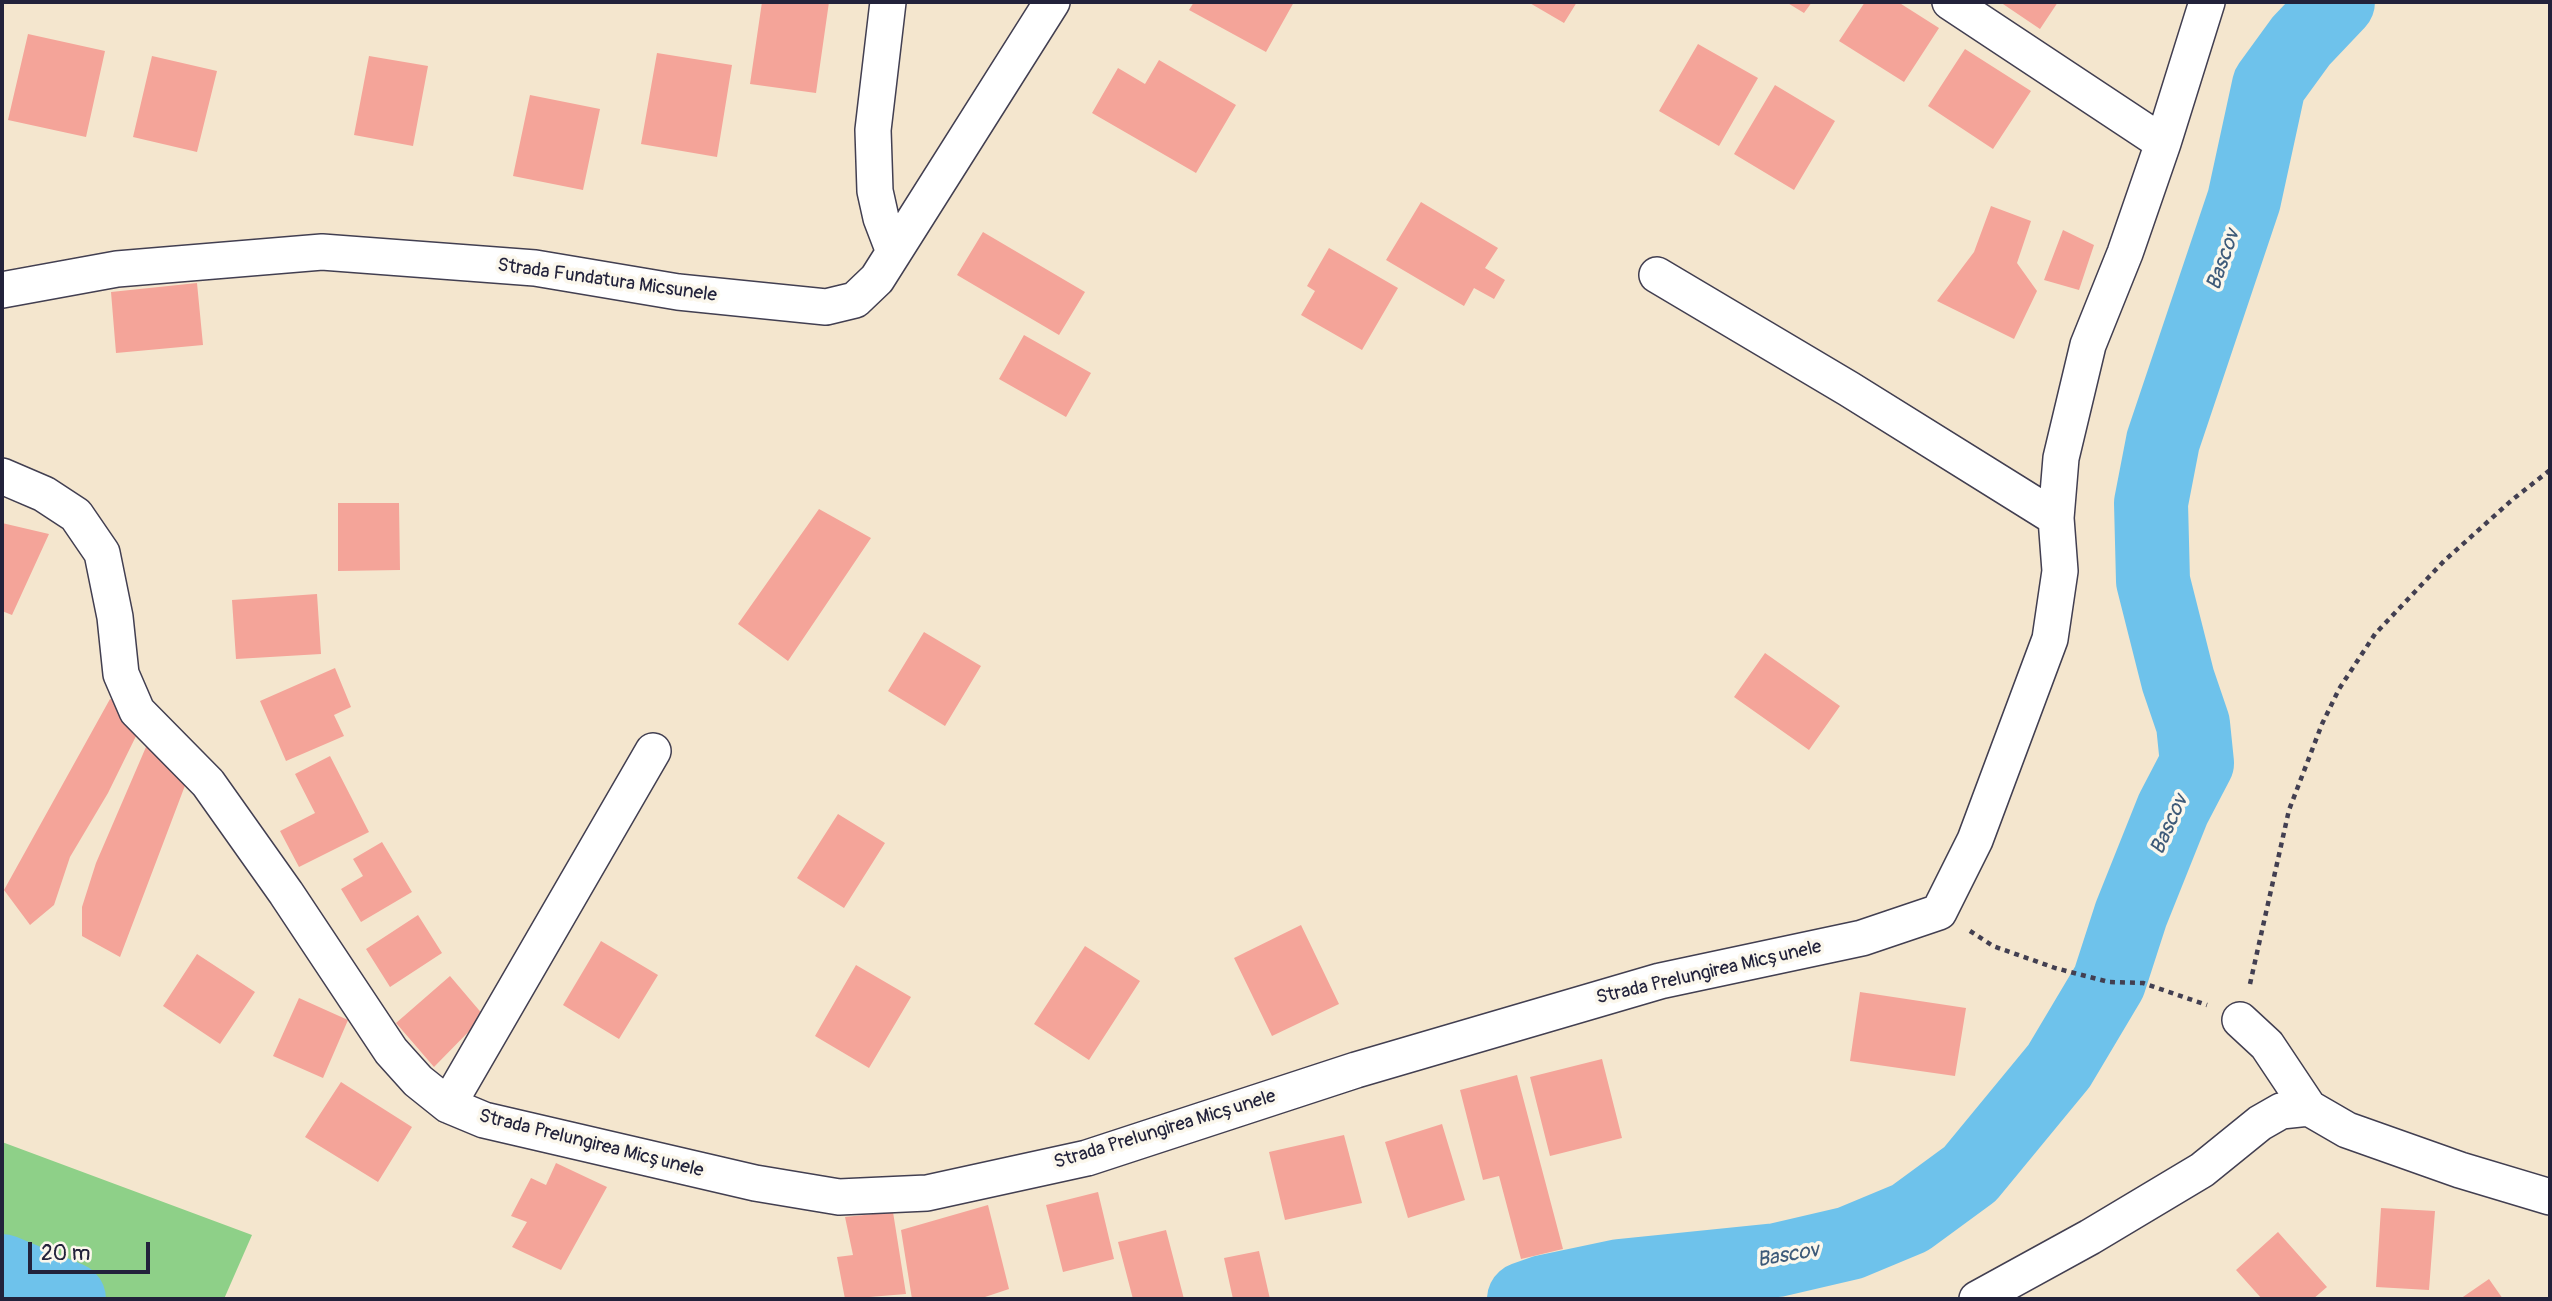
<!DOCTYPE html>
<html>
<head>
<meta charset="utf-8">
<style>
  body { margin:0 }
  #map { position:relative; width:2552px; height:1301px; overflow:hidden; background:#f4e6ce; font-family:Pangolin,sans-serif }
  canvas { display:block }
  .frame { position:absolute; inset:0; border:4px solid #22223b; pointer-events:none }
  .scale { position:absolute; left:28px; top:1242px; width:122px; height:32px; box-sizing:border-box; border:4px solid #22223b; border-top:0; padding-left:9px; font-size:21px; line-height:24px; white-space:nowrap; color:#22223b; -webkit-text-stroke:5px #fbf7ec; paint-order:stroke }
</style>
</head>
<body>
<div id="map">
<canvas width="2552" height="1301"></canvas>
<div class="frame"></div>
<div class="scale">20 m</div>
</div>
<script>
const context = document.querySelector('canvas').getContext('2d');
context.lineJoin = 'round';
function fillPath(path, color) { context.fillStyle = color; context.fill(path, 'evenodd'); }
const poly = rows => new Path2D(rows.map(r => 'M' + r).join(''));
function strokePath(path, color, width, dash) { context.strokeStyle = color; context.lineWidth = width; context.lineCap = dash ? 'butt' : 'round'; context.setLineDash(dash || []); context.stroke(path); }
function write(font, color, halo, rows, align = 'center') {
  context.font = font + ' Pangolin,sans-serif'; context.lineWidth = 7; context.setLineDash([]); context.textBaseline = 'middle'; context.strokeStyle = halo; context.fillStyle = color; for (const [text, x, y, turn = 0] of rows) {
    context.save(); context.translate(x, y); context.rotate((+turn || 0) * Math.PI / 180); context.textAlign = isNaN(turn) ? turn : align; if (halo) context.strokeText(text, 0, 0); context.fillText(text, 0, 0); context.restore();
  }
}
const green = poly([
  [2,1142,252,1235,224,1299,2,1299]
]);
const river = poly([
  [2,1271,69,1299],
  [1524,1299,1544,1292,1620,1276,1777,1260,1850,1243,1910,1218,1970,1174,2059,1066,2109,982,2131,914,2173,809,2197,763,2193,724,2178,680,2153,581,2151,503,2163,441,2244,200,2269,85,2301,41,2338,2]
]);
const building = poly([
  [762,2,829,2,816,93,750,84],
  [1194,2,1294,2,1266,52,1189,10],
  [1528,2,1577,2,1564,23],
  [1786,2,1812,2,1804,13],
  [1865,2,1898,2,1939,28,1904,82,1839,41],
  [2000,2,2058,2,2040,29],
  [28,34,105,51,86,137,8,120],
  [1698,44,1758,78,1719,146,1659,111],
  [1965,49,2031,91,1993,149,1928,106],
  [657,53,732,65,717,157,641,144],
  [152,56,217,71,197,152,133,137],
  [369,56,428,66,413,146,354,135],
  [1159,60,1236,105,1196,173,1092,113,1118,68,1145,84],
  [1775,85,1835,121,1794,190,1734,154],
  [530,95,600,109,583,190,513,176],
  [1421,202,1498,248,1485,268,1505,280,1494,299,1474,288,1464,306,1386,260],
  [1991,206,2031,221,2017,263,2037,291,2014,339,1937,301,1974,252],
  [2063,230,2094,245,2079,290,2044,280],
  [983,232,1085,292,1059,335,957,275],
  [1329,248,1398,288,1362,350,1301,315,1315,291,1307,286],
  [197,283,203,345,116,353,111,292],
  [1024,335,1091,373,1066,417,999,379],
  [338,503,399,503,400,570,338,571],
  [819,509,871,538,788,661,738,624],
  [2,523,49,534,12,615,2,611],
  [317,594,321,654,236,659,232,600],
  [924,632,981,666,945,726,888,691],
  [1765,653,1840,706,1809,750,1734,697],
  [335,668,351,707,334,715,344,736,286,761,260,701],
  [110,699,125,704,139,730,108,793,70,857,54,905,30,925,4,890],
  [149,740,189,775,120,957,82,936,82,907,96,863],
  [330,756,369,832,299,867,280,831,315,813,295,774],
  [838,814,885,843,844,908,797,878],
  [382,842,412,892,361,922,341,889,363,876,353,859],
  [418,915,442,953,390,987,366,949],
  [1301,925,1339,1004,1272,1036,1234,958],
  [601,941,658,975,619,1039,563,1005],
  [1085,946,1140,981,1089,1060,1034,1024],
  [197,954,255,992,220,1044,163,1006],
  [856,965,911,997,869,1068,815,1036],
  [450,976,484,1016,434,1067,396,1023],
  [1860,992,1966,1008,1955,1076,1850,1061],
  [299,998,348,1020,323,1078,273,1056],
  [1602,1059,1622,1138,1550,1156,1530,1077],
  [1517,1075,1563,1249,1521,1259,1499,1176,1483,1180,1460,1090],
  [341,1082,412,1127,378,1182,305,1137],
  [1442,1124,1465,1200,1408,1218,1385,1142],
  [1344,1135,1362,1203,1285,1220,1269,1152],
  [556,1163,607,1187,561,1270,512,1247,527,1222,511,1216,531,1178,546,1185],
  [1098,1192,1114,1259,1063,1272,1046,1205],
  [988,1205,1009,1289,982,1298,968,1299,912,1299,901,1230],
  [2381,1208,2435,1211,2429,1290,2376,1287],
  [893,1212,906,1294,845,1299,837,1257,853,1255,845,1217],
  [1166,1230,1184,1299,1133,1299,1118,1242],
  [2278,1232,2327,1287,2313,1299,2262,1299,2236,1270],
  [1259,1251,1270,1299,1233,1299,1224,1258],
  [2489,1279,2503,1299,2460,1299]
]);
const path = poly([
  [1970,931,1993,946,2055,968,2109,982,2143,983,2207,1005],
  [2250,984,2289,810,2322,724,2339,689,2375,634,2444,561,2512,500,2550,470]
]);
const street = poly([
  [888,2,873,130,875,191,881,218,894,252],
  [1950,2,2163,143],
  [1657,275,1849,389,2056,518],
  [2,290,117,269,322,252,535,268,678,292,826,307,855,300,877,279,1052,2],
  [2,476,44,494,76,515,102,553,115,617,121,674,137,711,208,783,286,893,391,1051,418,1081,448,1105,484,1120,755,1183,839,1197,927,1193,1087,1158,1356,1070,1660,981,1862,938,1939,912,1975,840,2050,639,2060,571,2056,518,2061,458,2088,345,2125,253,2163,143,2207,2],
  [2240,1020,2267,1045,2309,1108,2347,1130,2460,1170,2550,1197],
  [448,1105,653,751],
  [1977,1299,2090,1237,2202,1170,2260,1123,2281,1111,2309,1108]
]);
const streetNames = [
  ["Strada Fundatura Micsunele",607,281,8],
  ["Strada Prelungirea Micșunele",1709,973,-13],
  ["Strada Prelungirea Micșunele",1165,1130,-17],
  ["Strada Prelungirea Micșunele",591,1144,14]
];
const waterNames = [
  ["Bascov",2224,260,-71],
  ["Bascov",2170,825,-66],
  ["Bascov",1788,1256,-10]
];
fillPath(green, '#8ed088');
strokePath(river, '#6ec2eb', 74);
fillPath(building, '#f4a499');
strokePath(street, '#423f51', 38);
strokePath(path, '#423f51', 4.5, [5, 5]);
strokePath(street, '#fff', 35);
write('19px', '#22223b', '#fbf7ec', streetNames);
write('italic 21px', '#3d5a79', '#fbf7ec', waterNames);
</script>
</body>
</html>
